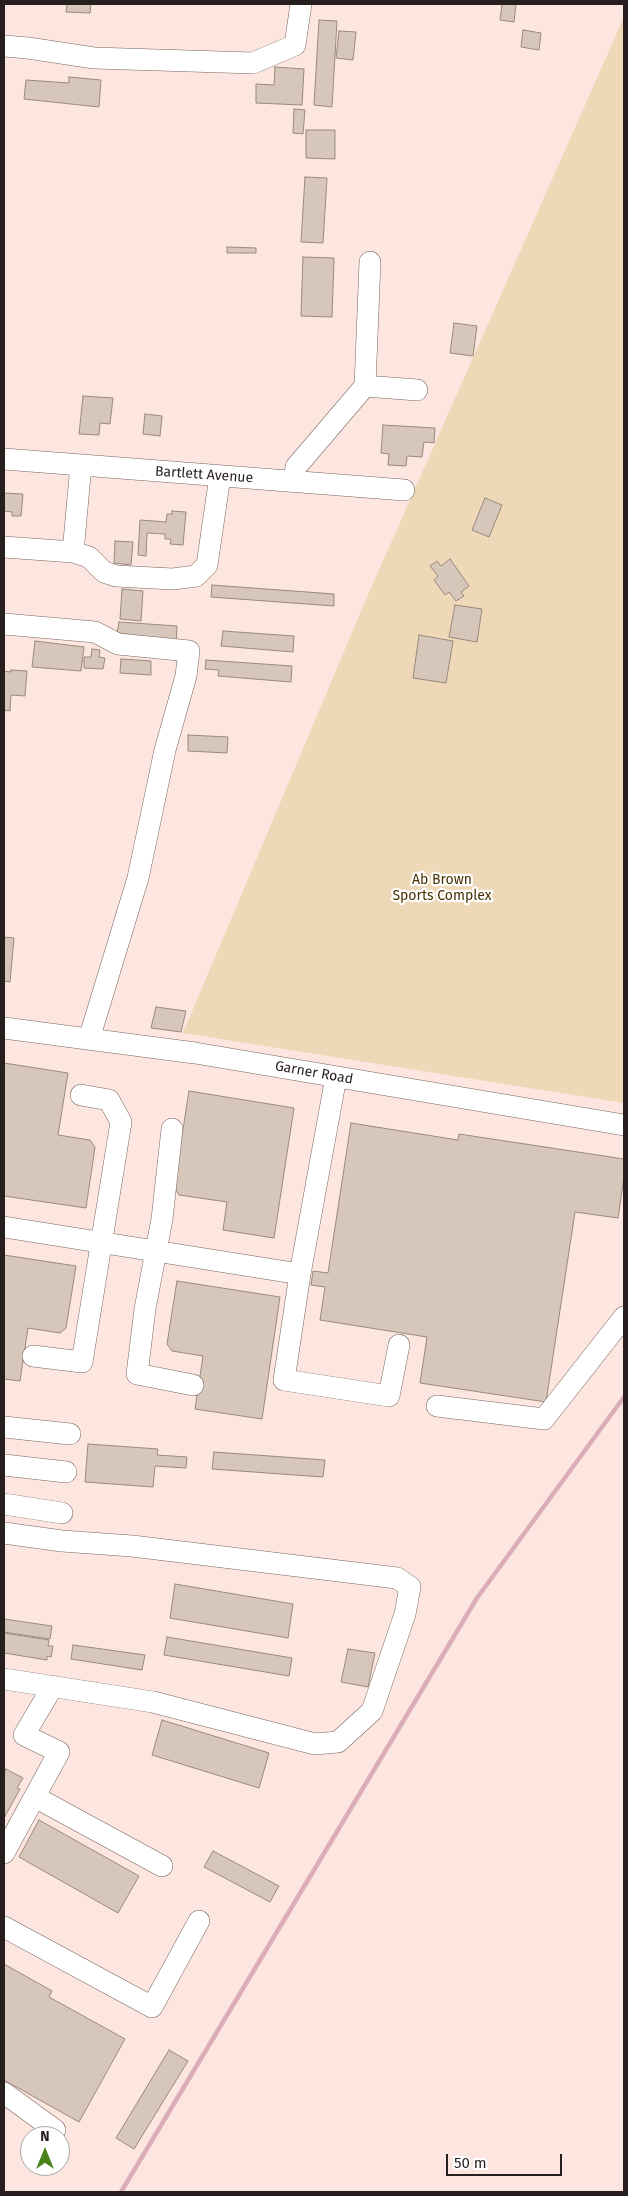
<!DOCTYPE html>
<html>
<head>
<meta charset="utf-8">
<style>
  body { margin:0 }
  #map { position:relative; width:628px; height:2196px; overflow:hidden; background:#fce6df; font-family:"Fira Sans",sans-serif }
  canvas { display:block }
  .frame { position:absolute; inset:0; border:5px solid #271f1d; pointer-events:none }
  .north { position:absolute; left:20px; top:2126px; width:50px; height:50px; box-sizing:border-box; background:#fff; border:1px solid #a9a5a5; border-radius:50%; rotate:0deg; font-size:14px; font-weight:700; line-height:20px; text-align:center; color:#271f1d }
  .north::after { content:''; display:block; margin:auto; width:18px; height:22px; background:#4b8119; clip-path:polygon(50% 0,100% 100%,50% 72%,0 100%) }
  .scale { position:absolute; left:446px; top:2154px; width:116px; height:22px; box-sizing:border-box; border:2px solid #271f1d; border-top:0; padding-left:6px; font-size:15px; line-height:18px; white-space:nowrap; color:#271f1d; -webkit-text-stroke:4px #fff; paint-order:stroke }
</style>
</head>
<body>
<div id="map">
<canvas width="628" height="2196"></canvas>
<div class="frame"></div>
<div class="north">N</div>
<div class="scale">50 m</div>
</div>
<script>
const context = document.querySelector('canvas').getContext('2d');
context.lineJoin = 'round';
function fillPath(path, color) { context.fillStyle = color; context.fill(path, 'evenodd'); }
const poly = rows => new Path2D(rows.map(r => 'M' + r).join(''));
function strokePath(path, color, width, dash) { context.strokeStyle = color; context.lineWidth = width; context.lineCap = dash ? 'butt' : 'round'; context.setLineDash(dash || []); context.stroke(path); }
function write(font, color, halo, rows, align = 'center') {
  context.font = font + ' "Fira Sans",sans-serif'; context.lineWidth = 4.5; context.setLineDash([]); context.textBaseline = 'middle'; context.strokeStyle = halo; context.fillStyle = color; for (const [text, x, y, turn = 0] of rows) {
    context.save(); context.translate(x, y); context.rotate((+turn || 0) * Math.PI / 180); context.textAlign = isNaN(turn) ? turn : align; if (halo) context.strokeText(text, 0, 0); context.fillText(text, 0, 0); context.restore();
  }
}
const green = poly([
  [624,17,624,1103,183,1033,367,597]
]);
const stream = poly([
  [121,2192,477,1598,624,1397]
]);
const building = poly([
  [67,4,91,4,90,13,66,12,67,4],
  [502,4,516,4,514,22,500,20,502,4],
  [319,20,337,21,332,107,314,105,319,20],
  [523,30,541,33,539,50,521,47,523,30],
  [339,31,356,32,353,60,336,58,339,31],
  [275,67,304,69,302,105,256,103,256,84,274,85,275,67],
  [69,77,101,80,99,107,24,99,26,80,69,83,69,77],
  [294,109,305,110,303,134,293,133,294,109],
  [306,130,335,130,335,159,306,158,306,130],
  [305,177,327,178,323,243,301,242,305,177],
  [227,247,256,248,256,253,227,253,227,247],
  [303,257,334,258,332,317,301,316,303,257],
  [454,323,477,326,473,356,450,353,454,323],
  [83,396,113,398,110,424,100,423,99,435,79,434,83,396],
  [145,414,162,416,160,436,143,434,145,414],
  [383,425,435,428,434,443,424,442,422,457,407,456,406,466,388,465,389,454,381,453,383,425],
  [4,493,23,494,21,516,12,516,12,512,4,511,4,493],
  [485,498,502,505,489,537,472,530,485,498],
  [172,511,186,512,183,545,170,544,171,539,165,539,165,534,147,533,146,556,138,555,140,520,166,522,167,514,172,514,172,511],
  [115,541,133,542,131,565,114,563,115,541],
  [450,559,469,586,461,592,464,596,456,601,449,592,445,595,434,580,438,576,430,566,437,561,441,566,450,559],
  [212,585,334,594,334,606,211,597,212,585],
  [122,589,143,591,141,621,120,619,122,589],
  [455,605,482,609,477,642,449,637,455,605],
  [119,622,177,626,176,645,132,642,133,635,117,633,119,622],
  [223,631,294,636,293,652,221,646,223,631],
  [419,635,453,641,446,683,413,678,419,635],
  [35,641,84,647,81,671,32,667,35,641],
  [92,649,100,650,99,657,105,658,103,669,84,668,84,657,91,657,92,649],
  [121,659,151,661,151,675,120,673,121,659],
  [206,660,292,666,291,682,218,676,219,670,205,669,206,660],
  [11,670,27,671,25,696,11,695,10,711,4,710,4,671,11,672,11,670],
  [188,735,228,737,227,753,188,751,188,735],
  [4,937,14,938,10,982,4,981,4,937],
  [156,1007,186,1011,181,1032,151,1028,156,1007],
  [4,1063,68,1073,58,1135,90,1140,95,1147,86,1208,4,1196,4,1063],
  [189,1091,294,1108,274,1238,223,1230,227,1202,179,1195,174,1187,189,1091],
  [351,1123,458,1140,459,1134,624,1159,624,1177,618,1218,575,1212,546,1402,420,1383,427,1337,320,1320,325,1287,311,1285,313,1271,328,1273,351,1123],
  [4,1255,76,1266,66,1328,60,1333,28,1328,20,1381,4,1379,4,1255],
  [177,1281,280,1297,262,1419,195,1409,203,1356,172,1351,167,1344,177,1281],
  [88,1444,158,1449,157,1455,187,1457,186,1468,155,1466,153,1487,85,1482,88,1444],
  [214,1452,325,1460,323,1477,212,1469,214,1452],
  [175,1584,293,1604,288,1638,170,1618,175,1584],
  [4,1619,52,1626,50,1639,4,1632,4,1619],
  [4,1633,49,1640,48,1646,53,1646,51,1657,47,1656,47,1660,4,1653,4,1633],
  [167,1637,292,1658,289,1676,164,1655,167,1637],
  [73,1645,145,1655,142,1670,71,1659,73,1645],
  [348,1649,375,1653,368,1687,341,1682,348,1649],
  [162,1720,269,1753,259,1788,152,1755,162,1720],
  [6,1769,23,1778,17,1788,20,1789,4,1818,4,1773,6,1769],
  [39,1820,139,1876,118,1913,19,1857,39,1820],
  [213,1851,279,1886,270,1902,204,1867,213,1851],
  [4,1964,52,1991,49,1997,125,2039,79,2122,4,2080,4,1964],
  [169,2050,188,2061,134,2149,116,2138,169,2050]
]);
const minor = poly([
  [4,46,28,48,94,58,253,63,295,45,301,4],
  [365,386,370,262],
  [4,459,404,490],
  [294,481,296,467,365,386,417,390],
  [4,547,73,552,81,465],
  [73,552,89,557,104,572,116,576,173,579,196,576,207,565,220,476],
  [4,624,95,632,118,644,189,651,186,676,165,750,138,878,89,1039],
  [4,1028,195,1053,624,1125],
  [172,1129,162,1219,145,1309,137,1374,193,1385],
  [4,1227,300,1274,336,1077],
  [300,1274,284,1380,389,1396,399,1345],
  [33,1356,82,1362,121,1122,109,1100,81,1095],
  [437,1406,544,1419,624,1317],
  [4,1427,70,1434],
  [4,1465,66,1472],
  [4,1504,62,1513],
  [4,1533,62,1541,132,1546,397,1578,410,1587,405,1614,372,1711,338,1742,315,1744,153,1702,4,1679],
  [35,1797,162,1866],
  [4,1853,59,1752,24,1735,53,1686],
  [4,1927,152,2007,199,1921],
  [4,2093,55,2130]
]);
const streetNames = [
  ["Bartlett Avenue",204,475,4],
  ["Garner Road",314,1073,10]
];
const parkNames = [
  ["Ab Brown",442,880],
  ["Sports Complex",442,896]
];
fillPath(green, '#eed8b7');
strokePath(stream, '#dbadb9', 4.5);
fillPath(building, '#d7c7bb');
strokePath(building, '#99897e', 1);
strokePath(minor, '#77655f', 22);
strokePath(minor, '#fff', 21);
write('14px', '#271f1d', '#fff', streetNames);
write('14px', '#493000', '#fff', parkNames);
</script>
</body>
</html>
